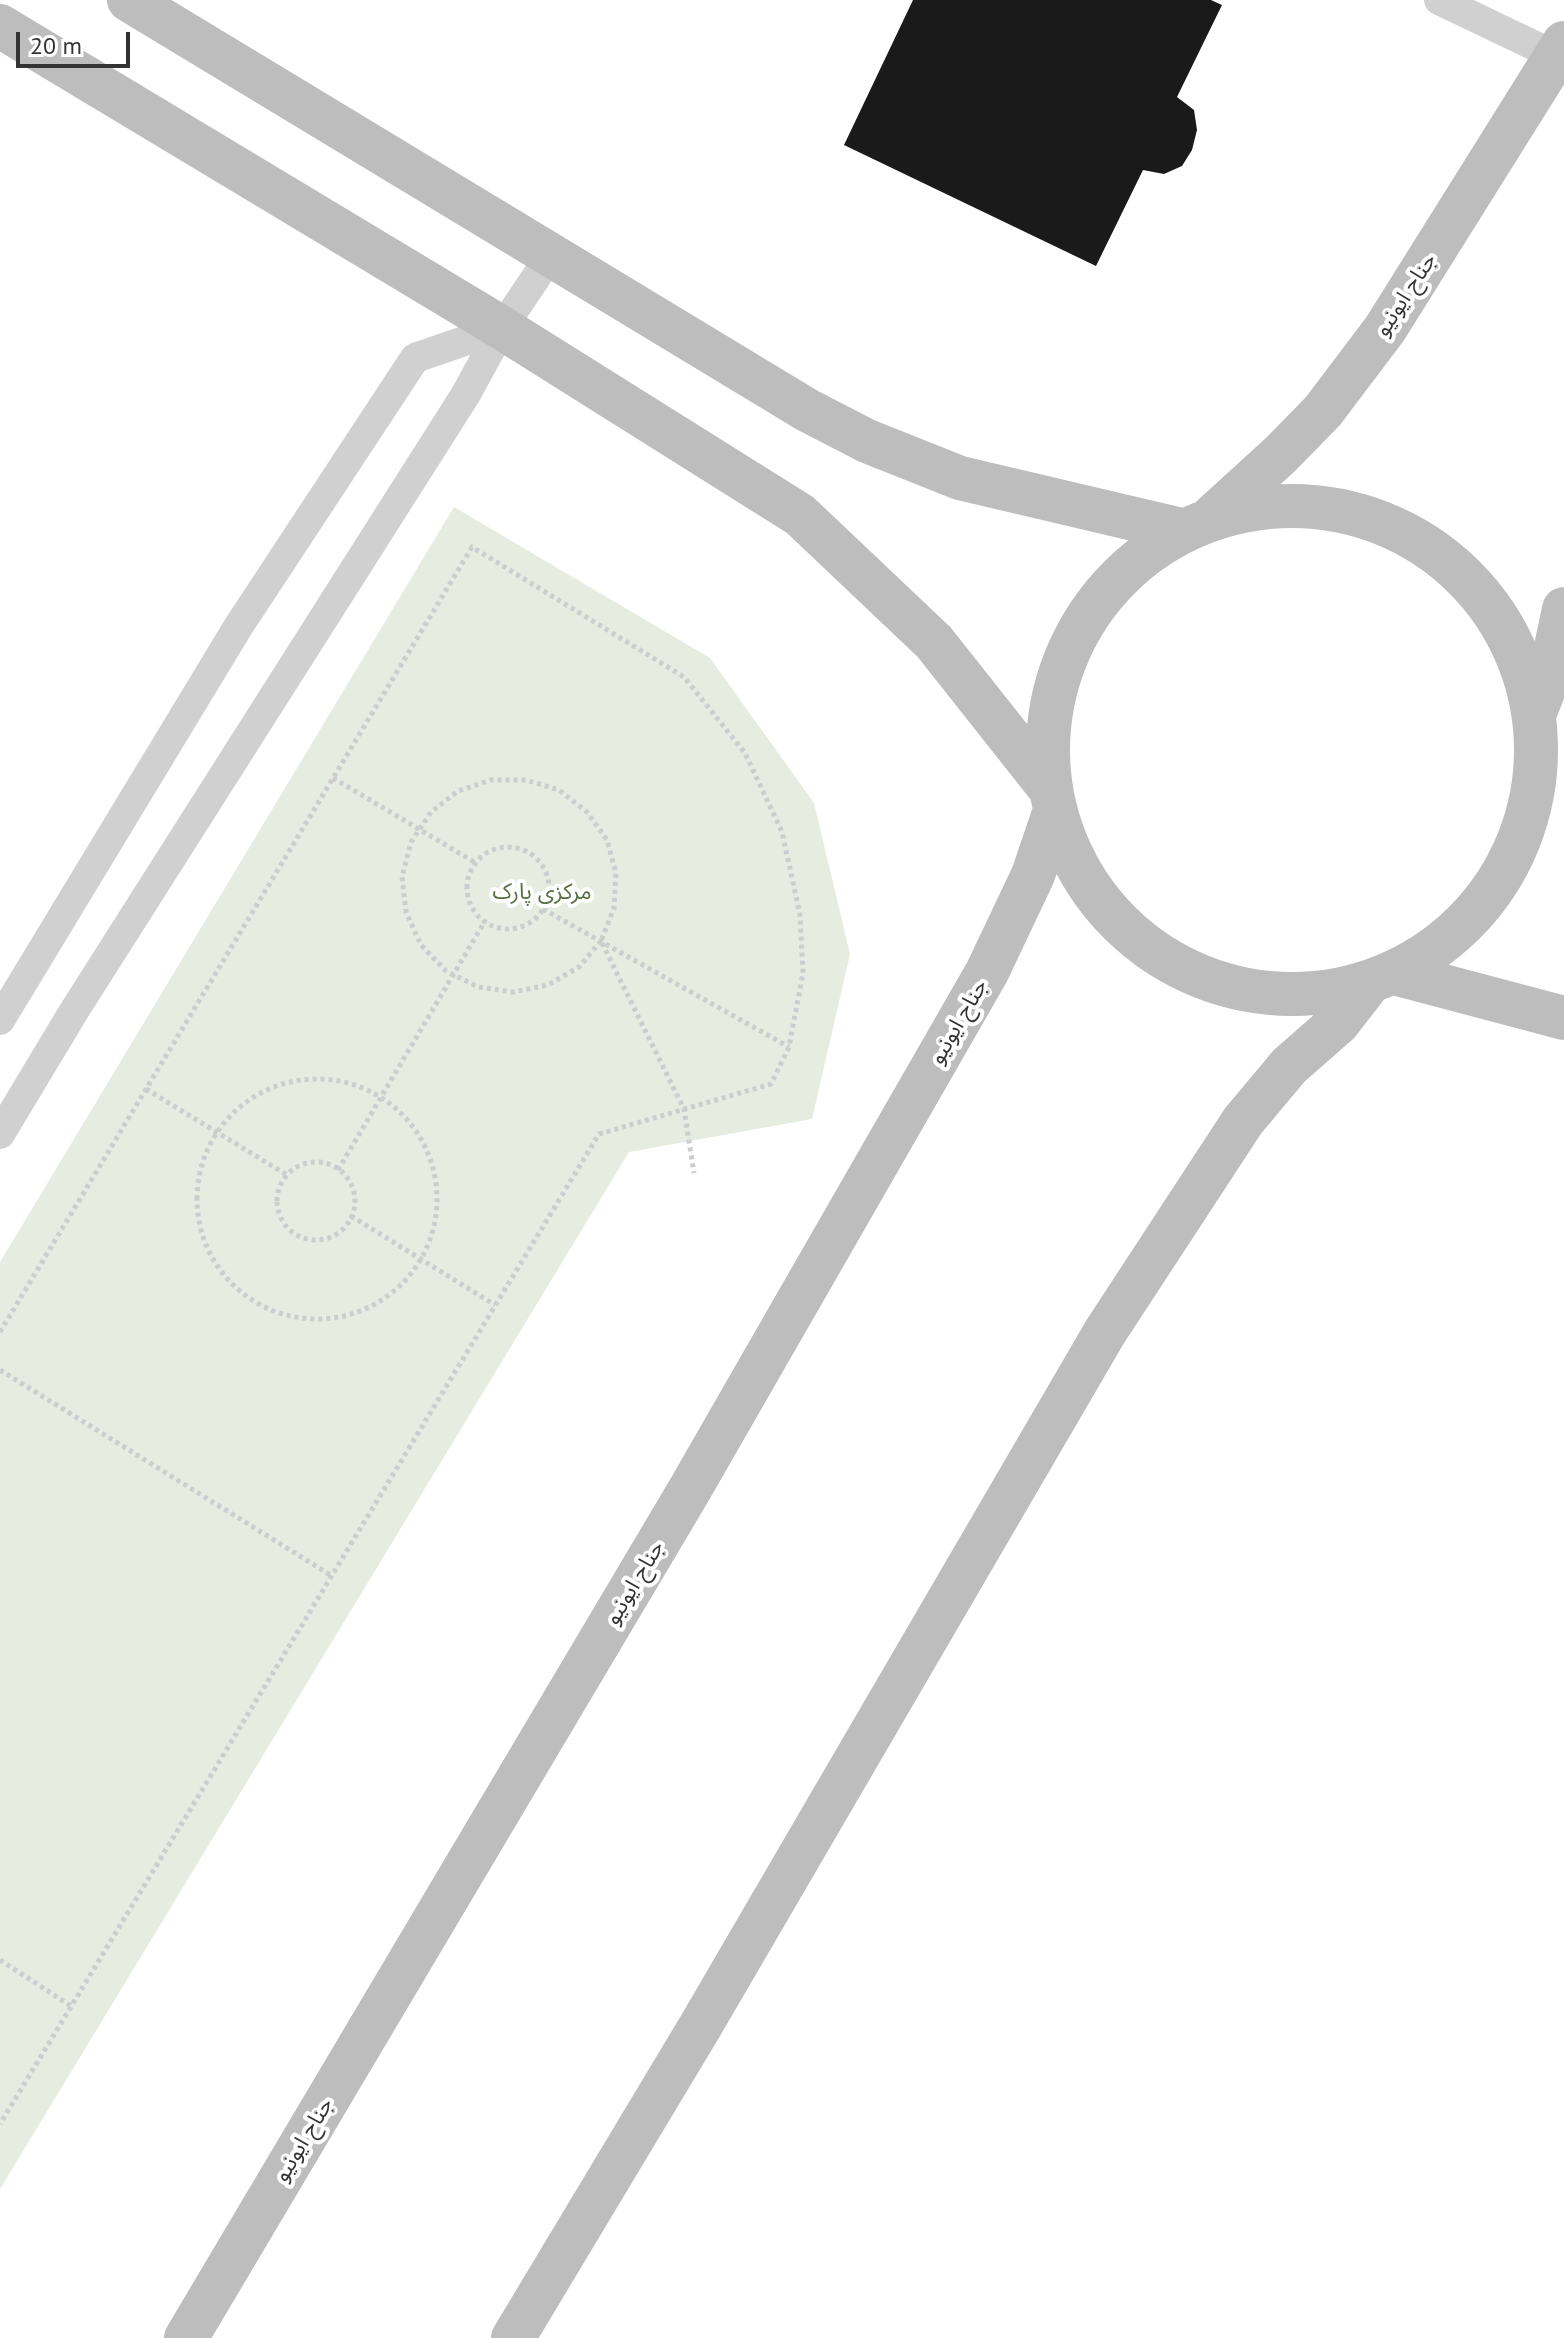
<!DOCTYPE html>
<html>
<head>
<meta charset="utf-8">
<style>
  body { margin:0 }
  #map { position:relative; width:1564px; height:2338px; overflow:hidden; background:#fff; font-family:"PT Sans",sans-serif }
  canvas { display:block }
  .scale { position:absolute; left:16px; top:32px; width:114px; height:36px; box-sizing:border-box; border:4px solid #333; border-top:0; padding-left:10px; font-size:24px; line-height:28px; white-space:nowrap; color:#333; -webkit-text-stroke:6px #fff; paint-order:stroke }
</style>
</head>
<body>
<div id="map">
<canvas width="1564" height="2338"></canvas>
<div class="scale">20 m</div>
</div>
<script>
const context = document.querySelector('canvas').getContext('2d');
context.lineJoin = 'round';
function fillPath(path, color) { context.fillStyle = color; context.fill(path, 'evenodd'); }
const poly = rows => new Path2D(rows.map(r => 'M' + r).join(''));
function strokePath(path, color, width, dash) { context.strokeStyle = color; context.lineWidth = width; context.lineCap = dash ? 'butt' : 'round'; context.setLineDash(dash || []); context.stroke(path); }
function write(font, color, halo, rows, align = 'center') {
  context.font = font + ' "PT Sans","Noto Sans Arabic",sans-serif'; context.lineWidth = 8; context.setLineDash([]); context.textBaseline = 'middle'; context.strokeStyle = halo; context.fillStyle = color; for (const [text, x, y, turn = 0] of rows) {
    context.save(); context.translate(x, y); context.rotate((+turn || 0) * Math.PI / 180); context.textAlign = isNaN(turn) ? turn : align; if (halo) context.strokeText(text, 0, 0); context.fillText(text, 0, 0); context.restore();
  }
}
const green = poly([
  [454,507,710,658,814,803,850,954,812,1119,629,1152,0,2189,0,1262]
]);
const building = poly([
  [913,0,1211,0,1222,5,1177,97,1194,110,1197,130,1192,150,1182,166,1164,174,1143,170,1096,266,844,145]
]);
const path = poly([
  [333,778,476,863],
  '467 888a41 41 0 1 1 82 0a41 41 0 1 1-82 0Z',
  [543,909,789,1047],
  [601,941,579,967,548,985,513,992,478,987,446,971,421,945,406,912,402,877,411,842,431,812,458,791,491,780,526,780,559,790,587,812,607,840,616,873,614,908,601,941,684,1109,694,1173],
  '197 1199a120 120 0 1 1 240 0a120 120 0 1 1-240 0Z',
  [146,1089,287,1175],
  '277 1201a39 39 0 1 1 78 0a39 39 0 1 1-78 0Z',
  [338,1170,485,921],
  [351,1216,495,1305],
  [0,1332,472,547,684,677,745,753,782,832,800,915,803,973,789,1047,771,1084,599,1134,0,2124],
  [0,1370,332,1576],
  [0,1960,71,2006]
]);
const street = poly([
  [1439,0,1556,56],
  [0,1020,238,627,415,358,502,328],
  [0,1134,74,1011,466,394,502,328,551,255]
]);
const secondary = poly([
  [129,0,807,410,867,441,960,478,1181,530],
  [0,26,502,328,800,515,934,642,1048,786],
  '1048 750a244 244 0 1 1 488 0a244 244 0 1 1-488 0Z',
  [1212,517,1281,454,1323,411,1385,329,1564,43],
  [1534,715,1551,671,1564,609],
  [1394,973,1564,1018],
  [186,2338,690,1489,987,972,1033,875,1054,813],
  [513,2338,701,2025,1105,1332,1243,1121,1289,1066,1338,1023,1369,983]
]);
const streetNames = [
  ["جناح ایونیو",1406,295,-57],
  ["جناح ایونیو",959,1022,-60],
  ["جناح ایونیو",635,1583,-59],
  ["جناح ایونیو",304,2140,-59]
];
const parkNames = [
  ["مرکزی پارک",542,893]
];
fillPath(green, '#e6ecdf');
fillPath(building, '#1a1a1a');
strokePath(path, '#cdcdcd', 5, [4, 4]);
strokePath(street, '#d0d0d0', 30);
strokePath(secondary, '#bdbdbd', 44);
write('22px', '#333', '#fff', streetNames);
write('22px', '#56703f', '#fff', parkNames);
</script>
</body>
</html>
